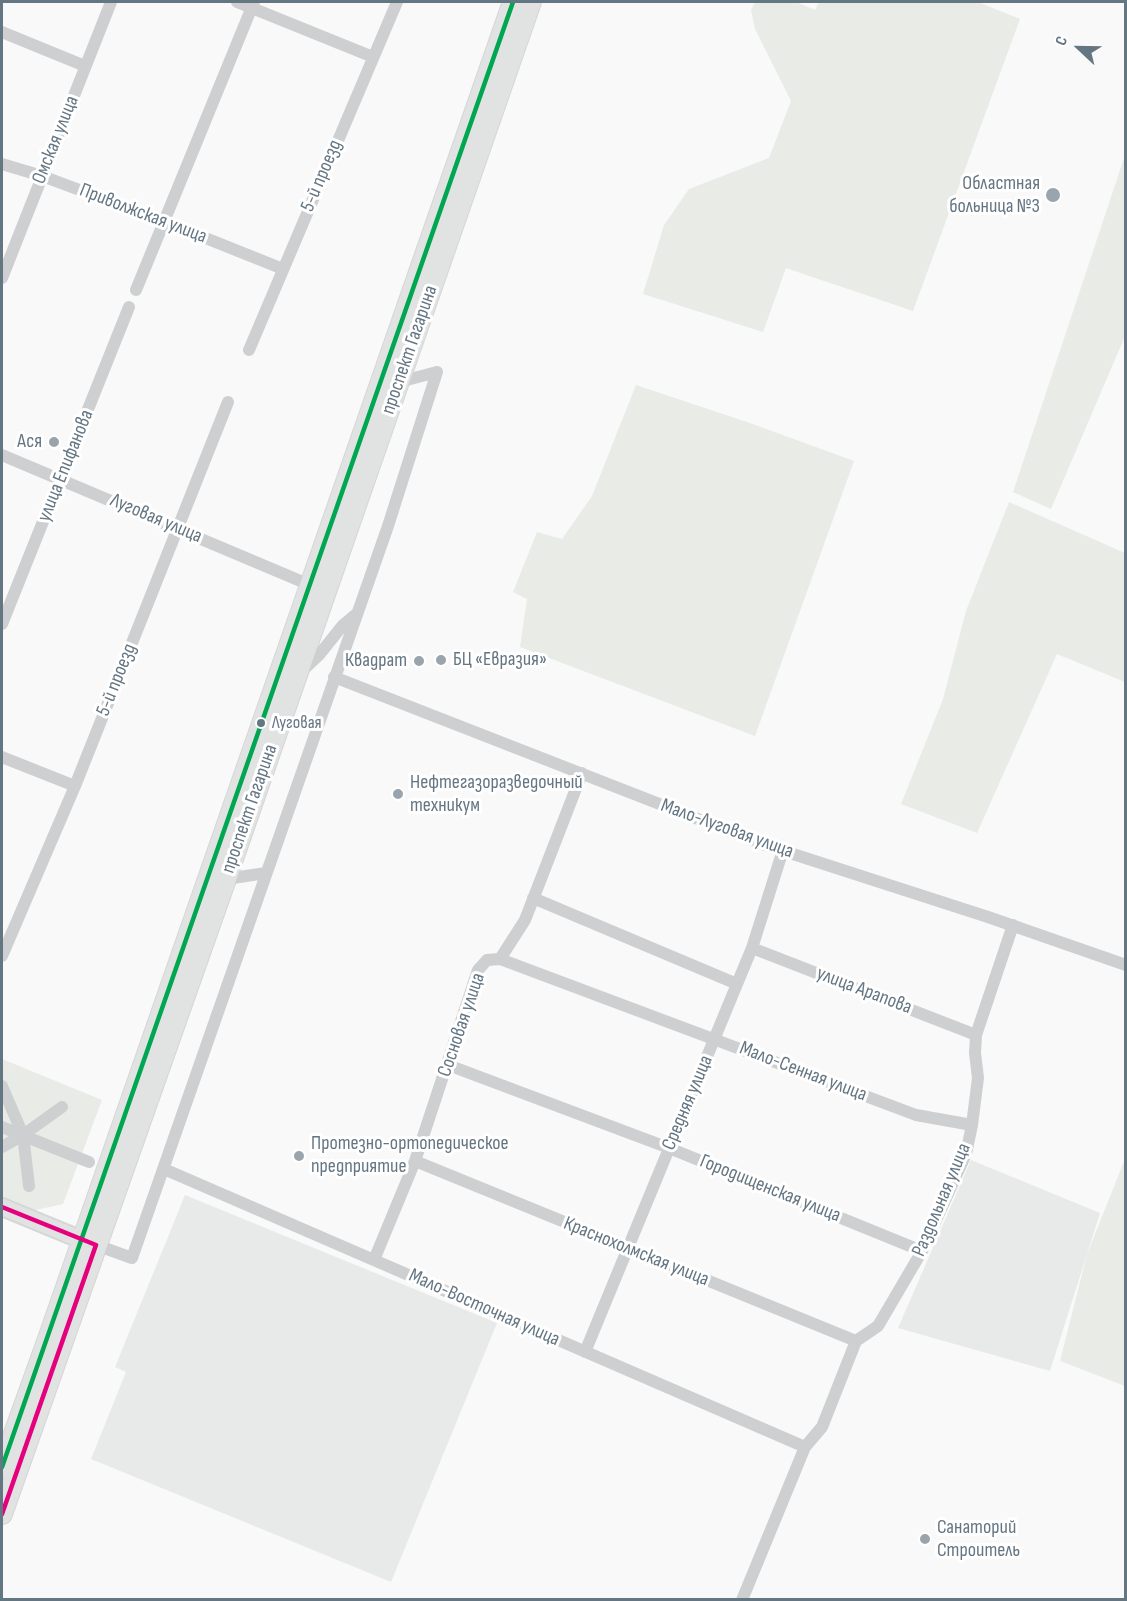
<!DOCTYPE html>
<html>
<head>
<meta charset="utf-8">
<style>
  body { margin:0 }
  #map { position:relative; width:1127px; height:1601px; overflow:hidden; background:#f9f9f9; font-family:"Sofia Sans Condensed",sans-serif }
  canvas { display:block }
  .frame { position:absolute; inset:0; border:3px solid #657683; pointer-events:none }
  .north { position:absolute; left:1049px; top:18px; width:60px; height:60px; -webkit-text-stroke:4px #fff; paint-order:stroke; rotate:292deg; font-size:16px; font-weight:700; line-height:24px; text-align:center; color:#657683 }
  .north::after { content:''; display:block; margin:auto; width:21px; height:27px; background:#657683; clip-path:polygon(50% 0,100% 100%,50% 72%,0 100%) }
</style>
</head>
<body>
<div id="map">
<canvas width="1127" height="1601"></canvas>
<div class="frame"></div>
<div class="north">С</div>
</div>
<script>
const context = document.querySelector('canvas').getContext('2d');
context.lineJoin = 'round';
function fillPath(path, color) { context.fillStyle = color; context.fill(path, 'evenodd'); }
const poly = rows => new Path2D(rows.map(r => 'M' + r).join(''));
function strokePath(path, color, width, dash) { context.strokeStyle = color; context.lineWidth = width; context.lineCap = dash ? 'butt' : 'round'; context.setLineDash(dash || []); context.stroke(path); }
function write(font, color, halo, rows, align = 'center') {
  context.font = font + ' "Sofia Sans Condensed",sans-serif'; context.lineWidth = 6; context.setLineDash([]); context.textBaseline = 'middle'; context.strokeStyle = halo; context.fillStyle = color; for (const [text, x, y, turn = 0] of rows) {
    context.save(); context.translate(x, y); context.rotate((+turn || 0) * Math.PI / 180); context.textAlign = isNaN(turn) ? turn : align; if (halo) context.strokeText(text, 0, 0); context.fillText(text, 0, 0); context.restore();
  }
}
const built = poly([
  [971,1160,1100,1213,1050,1371,898,1328],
  [185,1195,497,1323,391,1582,91,1459,126,1372,115,1367]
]);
const green = poly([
  [755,2,796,2,815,10,819,2,978,2,1020,19,913,311,786,268,763,332,643,294,664,225,689,189,769,158,791,101,755,29,751,10],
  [1125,155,1125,336,1051,509,1013,492],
  [636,385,747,422,854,461,755,736,520,647,527,599,513,592,537,532,562,539,592,496],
  [1009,502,1125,553,1125,682,1057,654,977,833,901,804,943,699,966,611],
  [2,1059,102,1100,63,1204,31,1211,2,1199],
  [1125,1159,1125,1386,1060,1361,1087,1254]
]);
const street = poly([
  [237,2,373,57],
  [2,32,85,66],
  [2,164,42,176,163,221,283,269],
  [2,278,111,2],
  [136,290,254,2],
  [249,350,397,2],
  [399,382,437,372],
  [2,455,310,585],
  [2,624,129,307],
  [301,672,319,655,343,625,355,615],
  [334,677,762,844,988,917,1126,965],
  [2,757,75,786],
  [226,879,266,873],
  [533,898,737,984],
  [752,948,976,1035],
  [2,956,75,786,228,402],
  [500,959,916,1115,972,1125],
  [448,1065,669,1148,922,1251],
  [2,1086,23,1135,29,1186],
  [2,1127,89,1162],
  [2,1147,23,1135,62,1107],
  [415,1161,856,1341],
  [164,1169,805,1447],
  [96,1245,132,1258,388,526,437,372],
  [374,1260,415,1161,478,970,487,960,500,959,525,920,582,773],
  [585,1352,737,984,752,948,783,850],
  [742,1600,805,1447,822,1427,856,1341,878,1326,922,1251,966,1154,972,1125,978,1078,975,1053,976,1035,1013,925]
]);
const secondary = poly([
  [2,1207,82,1240]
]);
const primary = poly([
  [2,1467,48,1339,513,2],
  [2,1514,226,879,531,2]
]);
const bus1 = poly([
  [2,1467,513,2]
]);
const bus2 = poly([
  [2,1207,96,1245,2,1514]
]);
const markers = [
  [1053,195,8,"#99a4ac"],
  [54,442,6,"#99a4ac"],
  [441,660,6,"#99a4ac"],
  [419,661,6,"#99a4ac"],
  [261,723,5,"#657683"],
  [398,794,6,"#99a4ac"],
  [299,1156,6,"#99a4ac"],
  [925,1539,6,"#99a4ac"]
];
const busNames = [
  ["Луговая",272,723]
];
const streetNames = [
  ["Омская улица",56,140,-68],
  ["5-й проезд",322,176,-67],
  ["Приволжская улица",143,214,21],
  ["проспект Гагарина",410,350,-71],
  ["улица Епифанова",66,466,-68],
  ["Луговая улица",156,519,23],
  ["5-й проезд",117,680,-68],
  ["проспект Гагарина",250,809,-71],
  ["Мало-Луговая улица",727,829,20],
  ["улица Арапова",864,991,21],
  ["Сосновая улица",462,1025,-71],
  ["Мало-Сенная улица",803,1072,21],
  ["Средняя улица",688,1103,-67],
  ["Городищенская улица",770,1189,22],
  ["Раздольная улица",942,1200,-67],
  ["Краснохолмская улица",636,1252,22],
  ["Мало-Восточная улица",484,1308,24]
];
const poiNames = [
  ["Областная",1040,184,"right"],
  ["больница №3",1040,207,"right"],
  ["Ася",42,442,"right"],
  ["БЦ «Евразия»",453,660],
  ["Квадрат",407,661,"right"],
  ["Нефтегазоразведочный",410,783],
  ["техникум",410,806],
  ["Протезно-ортопедическое",311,1144],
  ["предприятие",311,1167],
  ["Санаторий",937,1528],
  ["Строитель",937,1551]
];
fillPath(built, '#e8e9e9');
fillPath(green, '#e8ebe6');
strokePath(secondary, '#d5d6d7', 20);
strokePath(primary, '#d5d6d7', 22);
strokePath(street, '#cecfd0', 12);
strokePath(secondary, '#e1e2e2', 16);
strokePath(primary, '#e1e2e2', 20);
strokePath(bus1, '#00a651', 4.5);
strokePath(bus2, '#e5007d', 4.5);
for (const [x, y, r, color] of markers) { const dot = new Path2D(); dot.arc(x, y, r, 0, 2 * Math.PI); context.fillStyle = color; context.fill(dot); strokePath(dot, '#fff', 2); }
write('18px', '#657683', '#fff', busNames, 'left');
write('20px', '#657683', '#fff', streetNames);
write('20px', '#657683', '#fff', poiNames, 'left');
</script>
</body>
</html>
